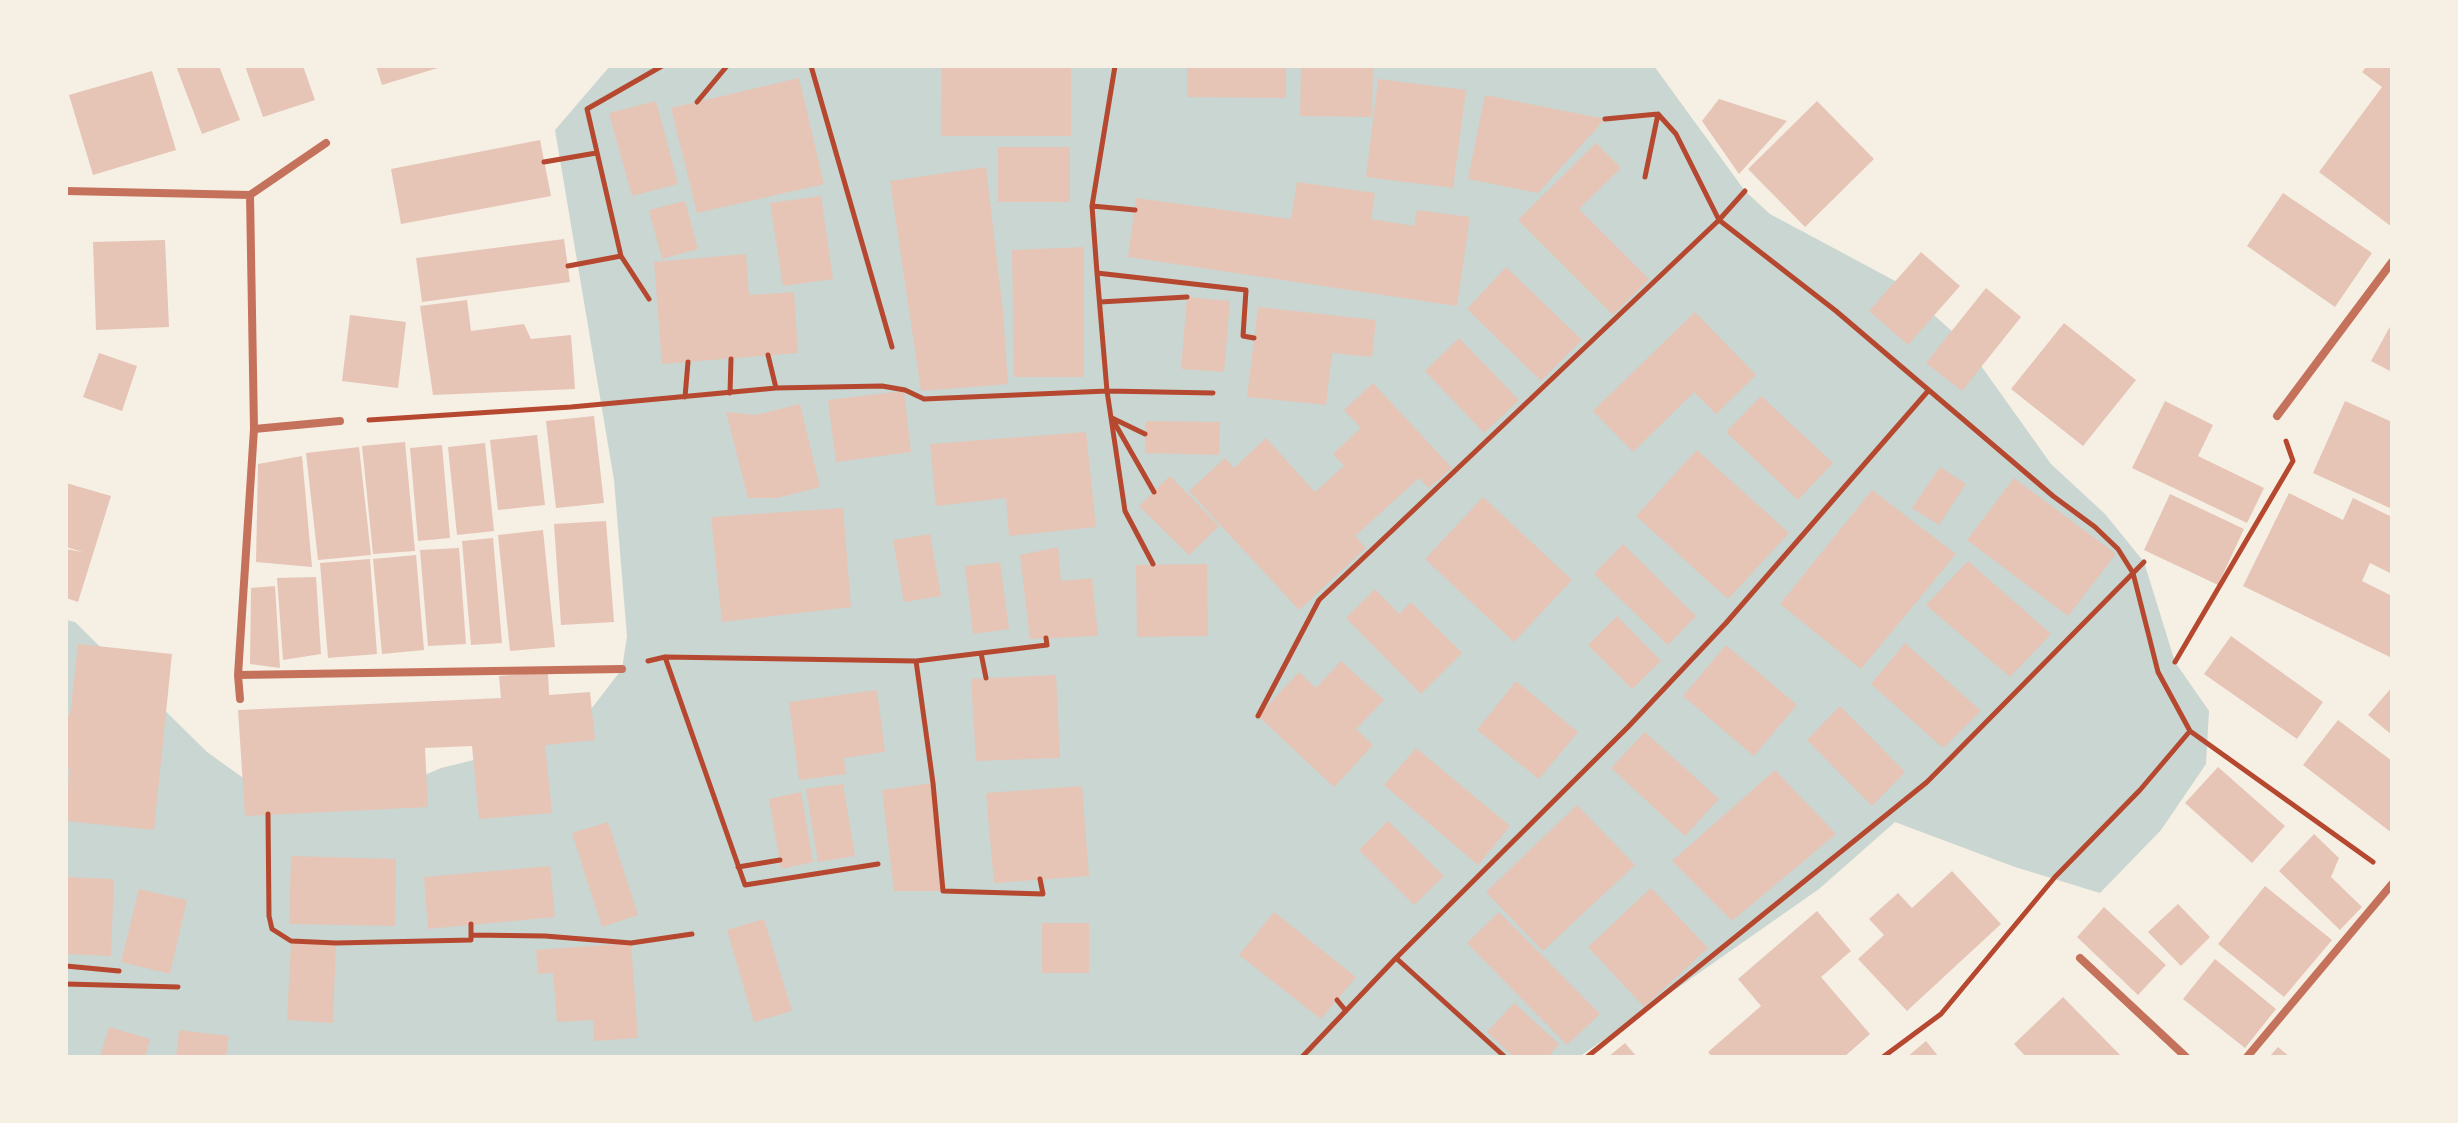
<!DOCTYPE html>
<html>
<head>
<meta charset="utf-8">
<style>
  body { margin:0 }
  #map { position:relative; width:2458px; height:1123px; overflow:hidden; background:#f6efe4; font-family:"Public Sans",sans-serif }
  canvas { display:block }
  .frame { position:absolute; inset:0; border:68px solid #f6efe4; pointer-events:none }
</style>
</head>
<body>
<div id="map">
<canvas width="2458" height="1123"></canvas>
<div class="frame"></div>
</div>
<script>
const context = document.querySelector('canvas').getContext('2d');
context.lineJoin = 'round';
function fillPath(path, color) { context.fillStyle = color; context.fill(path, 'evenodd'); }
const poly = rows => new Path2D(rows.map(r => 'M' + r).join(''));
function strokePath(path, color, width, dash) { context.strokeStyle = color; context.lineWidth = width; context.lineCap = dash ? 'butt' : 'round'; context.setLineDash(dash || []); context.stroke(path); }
const water = poly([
  [610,66,1654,66,1745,191,1770,214,1897,282,1964,342,2051,464,2105,514,2144,562,2175,662,2209,711,2206,764,2161,830,2100,893,2015,867,1895,822,1819,889,1579,1057,66,1057,66,620,75,622,207,752,260,790,399,786,441,768,515,750,585,717,622,669,627,636,614,480,555,130]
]);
const building = poly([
  [176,66,219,66,240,120,202,134],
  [245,66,303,66,315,100,263,117],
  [376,66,441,66,441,67,382,85],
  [942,66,1071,66,1071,136,941,136],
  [1187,66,1286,66,1286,98,1187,97],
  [1301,66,1373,66,1372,117,1300,116],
  [2367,66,2392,66,2392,227,2319,172,2382,87,2362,72],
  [152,71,176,150,93,175,69,95],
  [799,78,824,184,697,213,671,108],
  [1378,79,1466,90,1453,188,1366,177],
  [1485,95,1605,119,1538,193,1468,179],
  [1719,99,1787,121,1739,174,1702,121],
  [656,101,678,184,632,196,609,113],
  [1817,101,1874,159,1805,227,1748,169],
  [540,140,551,196,401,224,391,169],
  [1596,143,1621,168,1579,209,1649,279,1613,315,1518,220],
  [998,147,1070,147,1070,202,998,202],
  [986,167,1003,312,1008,384,921,391,890,181],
  [1297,182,1375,193,1371,219,1414,226,1417,210,1470,217,1457,306,1128,257,1136,198,1291,219],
  [2283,193,2372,253,2335,307,2247,246],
  [821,196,833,279,783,286,770,203],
  [685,201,698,249,662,259,649,210],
  [564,239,570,282,422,302,416,258],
  [165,240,169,327,96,330,93,242],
  [1084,247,1084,377,1014,377,1012,250],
  [1921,252,1960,286,1908,345,1869,311],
  [746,254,749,295,794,292,798,353,662,364,654,262],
  [1506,267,1582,340,1541,381,1467,309],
  [1986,288,2021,317,1962,391,1926,363],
  [1187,297,1230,301,1224,372,1181,369],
  [467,300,471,331,524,324,531,339,571,335,575,389,433,395,420,306],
  [1258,307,1376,320,1372,357,1332,353,1326,405,1247,397],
  [1695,312,1756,375,1716,414,1694,392,1633,452,1593,411],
  [350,315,406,322,398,388,342,381],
  [2064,323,2136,380,2083,446,2011,389],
  [2392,323,2392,372,2371,361],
  [1459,338,1519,400,1484,433,1425,371],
  [99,353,137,366,122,411,83,397],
  [1373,383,1452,468,1429,488,1419,478,1355,536,1366,548,1299,610,1189,491,1225,458,1234,468,1266,438,1315,492,1344,466,1333,454,1361,428,1344,410],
  [904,391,911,452,836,462,828,400],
  [1761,396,1833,463,1798,500,1726,432],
  [2165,401,2213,425,2198,456,2264,488,2247,523,2132,468],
  [2345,401,2392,422,2392,509,2313,473],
  [800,404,820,487,777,498,748,498,726,412,756,415],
  [594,416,604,503,556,508,546,421],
  [1146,421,1220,422,1219,455,1145,453],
  [1086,432,1096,527,1009,536,1006,498,936,506,930,444],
  [537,435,545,505,498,510,490,440],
  [405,442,415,551,373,554,362,446],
  [485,443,494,531,457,535,448,447],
  [442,445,450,538,418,541,410,448],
  [359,447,371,555,318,560,306,453],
  [1697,450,1789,533,1728,599,1636,516],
  [302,456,312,567,256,562,258,464],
  [1940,467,1966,484,1939,525,1912,508],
  [1170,476,1219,526,1189,555,1139,506],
  [2014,478,2116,554,2068,616,1967,540],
  [66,483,111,496,78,602,66,598,66,549,83,552,66,547],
  [1872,490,1956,554,1861,669,1780,604],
  [2289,493,2343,520,2353,498,2392,517,2392,574,2370,563,2362,581,2392,596,2392,658,2243,586],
  [2170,494,2244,529,2218,585,2144,550],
  [1483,497,1572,580,1514,642,1425,559],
  [843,508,851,607,722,622,711,517],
  [606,521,614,622,561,625,554,524],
  [543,530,555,647,510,651,498,535],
  [930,534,941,596,904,602,893,540],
  [493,538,502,643,471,645,462,541],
  [1623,544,1696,616,1668,645,1594,574],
  [1058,547,1061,581,1092,578,1098,636,1030,639,1020,555],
  [459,548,466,644,428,646,420,550],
  [416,555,424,650,382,654,373,559],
  [370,559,377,654,328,658,320,563],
  [1968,561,2051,634,2010,677,1926,605],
  [1000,562,1009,629,973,634,965,566],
  [1207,564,1208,636,1137,637,1136,565],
  [316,577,321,654,283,660,277,578],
  [275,586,280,668,250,664,251,588],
  [1375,589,1399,614,1411,602,1462,653,1421,694,1346,618],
  [1617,616,1661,661,1632,689,1588,645],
  [2231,636,2323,702,2297,739,2204,674],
  [1905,643,1981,711,1943,748,1871,684],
  [78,644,172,654,154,830,66,821,69,768,66,768,66,715,70,715],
  [1726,645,1797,705,1754,756,1683,696],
  [1341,661,1384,700,1356,729,1373,745,1334,787,1258,716,1299,672,1316,688],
  [548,672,549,695,590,692,595,740,545,745,552,813,479,819,472,746,425,748,428,807,245,816,238,710,501,698,499,676],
  [1056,675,1060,758,976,761,971,679],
  [1516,681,1578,732,1539,779,1477,730],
  [2392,687,2392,735,2368,715],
  [877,690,885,752,844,758,846,774,799,780,789,702],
  [1840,706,1905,772,1872,806,1807,740],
  [2338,720,2392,761,2392,833,2303,765],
  [1645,732,1719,799,1685,836,1611,768],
  [1416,748,1510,826,1478,865,1384,785],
  [2218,767,2285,826,2252,863,2185,803],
  [1775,770,1836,834,1732,921,1672,861],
  [933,783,943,891,894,891,882,790],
  [843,784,855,856,818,862,806,789],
  [1082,786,1089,876,994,883,986,793],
  [801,792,813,862,781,869,769,799],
  [1577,805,1635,865,1543,951,1486,892],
  [1388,821,1444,876,1414,905,1359,850],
  [608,822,638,915,602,927,572,833],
  [2314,834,2339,858,2331,877,2362,907,2340,930,2279,871],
  [291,856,396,859,395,926,289,924],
  [550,866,555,917,428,929,424,877],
  [1952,871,2001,924,1907,1011,1858,959,1884,935,1869,919,1898,893,1912,908],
  [66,877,114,879,111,956,66,954],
  [2265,886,2332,940,2284,997,2218,944],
  [1651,888,1708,948,1644,1007,1588,947],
  [139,889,187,900,170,974,121,962],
  [2178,904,2210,937,2181,966,2148,932],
  [2104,907,2166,965,2138,995,2077,937],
  [1817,911,1851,951,1821,977,1870,1034,1844,1057,1712,1057,1708,1052,1761,1006,1738,979],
  [1274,912,1356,977,1321,1019,1239,955],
  [1499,912,1600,1014,1567,1045,1467,943],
  [764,919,792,1011,754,1022,727,930],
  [1042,923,1089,923,1089,973,1042,973],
  [291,941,336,943,333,1023,287,1020],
  [631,943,638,1038,594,1041,593,1020,557,1022,553,973,538,974,536,950],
  [2215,959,2276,1009,2245,1048,2183,999],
  [2063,997,2122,1057,2026,1057,2014,1044],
  [1514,1003,1559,1044,1548,1057,1514,1057,1487,1032],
  [109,1027,150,1039,145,1057,100,1057],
  [179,1030,229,1036,226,1057,176,1057],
  [1926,1041,1939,1057,1907,1057],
  [1625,1043,1637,1057,1608,1057],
  [2278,1047,2290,1057,2269,1057]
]);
const path = poly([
  [811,66,892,347],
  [1115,66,1092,206,1097,273,1107,391,1125,511,1153,564],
  [697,102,727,66],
  [1605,119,1658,114],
  [544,162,596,153],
  [1645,177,1658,114,1676,134,1719,220,1836,311,2053,496,2095,527,2118,549,2133,573,2158,672,2190,731,2373,862],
  [1092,206,1135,210],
  [568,266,621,256],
  [1097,273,1246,290,1243,336,1254,338],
  [649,299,621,256,587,109,662,66],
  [1100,302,1187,297],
  [768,355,776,388],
  [730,393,731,359],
  [685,397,688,362],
  [1112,418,1145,434],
  [369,420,571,407,776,388,882,386,905,390,924,399,1107,391,1213,393],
  [1114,422,1154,492],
  [981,653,986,678],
  [665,657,745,885,878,864],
  [648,661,665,657,916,661,933,783,943,891,1043,894,1040,879],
  [916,661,1047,645,1046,638],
  [2175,662,2293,461,2286,441],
  [1258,716,1319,600,1719,220,1745,191],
  [268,814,269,916,272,929,291,941,336,943,471,940,471,924],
  [738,867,780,860],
  [472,935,545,936,631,943,692,934],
  [66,966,119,971],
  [66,984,178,987],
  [1337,1000,1346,1011],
  [1302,1057,1396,958],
  [1505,1057,1396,958,1628,727,1726,623,1928,391],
  [1587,1057,1927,782,2144,562],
  [1883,1057,1941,1014,2055,877,2140,790,2190,731]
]);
const minor = poly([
  [66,191,250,195,326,143],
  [2277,416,2392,262],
  [254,429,340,421],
  [238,675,622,669],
  [240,699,238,675,254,429,250,195],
  [2080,958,2186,1057],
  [2247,1057,2392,884]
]);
fillPath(water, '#c9d6d2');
fillPath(building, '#e6c5b7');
strokePath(path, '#b5482f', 5);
strokePath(minor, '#c5725c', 8);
</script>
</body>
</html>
